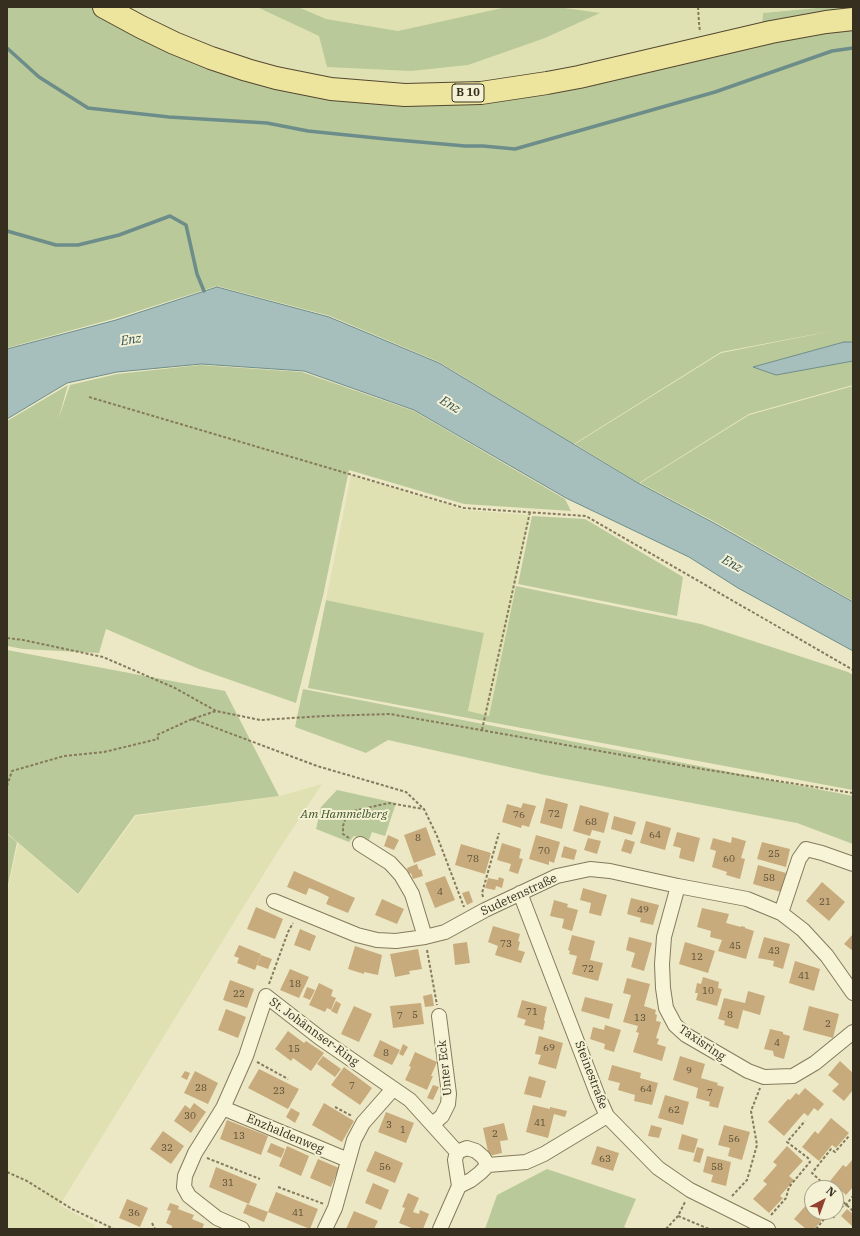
<!DOCTYPE html>
<html>
<head>
<meta charset="utf-8">
<style>
  body { margin:0 }
  #map { position:relative; width:860px; height:1236px; overflow:hidden; background:#ece8c5; font-family:"IBM Plex Serif",serif }
  canvas { display:block }
  .frame { position:absolute; inset:0; border:8px solid #362f1f; pointer-events:none }
  .north { position:absolute; left:804px; top:1180px; width:40px; height:40px; box-sizing:border-box; background:#f4f1d4; border:1px solid #a8a38c; border-radius:50%; rotate:41deg; font-size:11px; font-weight:700; line-height:16px; text-align:center; color:#362f1f }
  .north::after { content:''; display:block; margin:auto; width:14px; height:18px; background:#91422f; clip-path:polygon(50% 0,100% 100%,50% 72%,0 100%) }
</style>
</head>
<body>
<div id="map">
<canvas width="860" height="1236"></canvas>
<div class="frame"></div>
<div class="north">N</div>
</div>
<script>
const context = document.querySelector('canvas').getContext('2d');
context.lineJoin = 'round';
function fillPath(path, color) { context.fillStyle = color; context.fill(path, 'evenodd'); }
const poly = rows => new Path2D(rows.map(r => 'M' + r).join(''));
function strokePath(path, color, width, dash) { context.strokeStyle = color; context.lineWidth = width; context.lineCap = dash ? 'butt' : 'round'; context.setLineDash(dash || []); context.stroke(path); }
function write(font, color, halo, rows, align = 'center') {
  context.font = font + ' "IBM Plex Serif",serif'; context.lineWidth = 4; context.setLineDash([]); context.textBaseline = 'middle'; context.strokeStyle = halo; context.fillStyle = color; for (const [text, x, y, turn = 0] of rows) {
    context.save(); context.translate(x, y); context.rotate((+turn || 0) * Math.PI / 180); context.textAlign = isNaN(turn) ? turn : align; if (halo) context.strokeText(text, 0, 0); context.fillText(text, 0, 0); context.restore();
  }
}
const farmland = poly([
  [113,7,827,7,763,13,762,27,544,78,412,90,270,71],
  [351,475,465,510,530,515,489,716,468,712,484,633,326,600],
  [322,784,278,851,60,1205,95,1225,93,1229,7,1229,7,893,18,843,78,895,136,816,280,796]
]);
const green = poly([
  [7,7,96,7,161,42,409,100,721,50,853,27,853,342,844,342,753,367,776,375,853,361,853,385,749,414,639,483,575,444,721,353,837,330,721,352,574,444,439,362,330,316,217,286,116,318,7,348],
  [257,7,298,7,326,19,398,31,507,7,557,7,600,13,545,38,468,65,411,71,327,67,319,36],
  [827,7,853,7,853,13,762,27,763,13],
  [200,365,302,372,414,411,565,499,571,511,464,504,349,470,323,596,296,703,199,669,106,629,99,653,23,649,7,646,7,421,68,385,58,420,70,385,117,374],
  [853,386,853,601,715,522,640,483,749,415],
  [532,516,585,519,683,577,677,616,518,584],
  [516,586,701,624,848,672,853,675,853,790,308,688,326,600,484,633,468,711,489,716],
  [7,650,225,691,279,796,135,815,78,894,7,833],
  [303,689,853,796,853,844,797,823,545,775,388,740,366,753,295,727],
  [337,790,396,803,385,836,372,832,369,840,354,836,349,842,316,829,321,807],
  [7,834,17,842,7,890],
  [547,1169,636,1199,624,1227,628,1229,485,1229,497,1195]
]);
const water = poly([
  [217,287,329,317,439,363,638,483,714,523,853,602,853,651,738,588,689,557,566,498,414,410,304,371,201,364,117,372,67,383,7,419,7,349,116,320,217,287],
  [844,342,853,342,853,361,776,375,753,367,844,342]
]);
const stream = poly([
  [7,48,39,77,88,108,169,117,267,123,308,131,386,139,465,146,483,146,515,149,715,92,832,51,853,48],
  [7,231,56,245,78,245,119,235,170,216,186,225,197,274,204,291]
]);
const building = poly([
  [546,798,568,804,562,829,540,823],
  [523,803,536,806,529,827,522,825,521,828,502,822,507,804,521,808],
  [580,805,609,813,604,833,592,830,590,836,573,831],
  [614,816,636,822,632,835,611,829],
  [646,821,671,828,665,850,640,843],
  [426,827,436,855,414,863,404,835],
  [677,832,700,838,694,862,679,858,681,848,673,846],
  [388,835,399,840,394,850,384,846],
  [536,835,560,842,554,863,549,861,549,865,529,859],
  [732,837,746,841,741,858,745,859,740,879,726,875,727,872,712,867,716,851,710,849,713,838,731,843],
  [588,838,601,841,597,854,584,850],
  [625,839,635,842,631,854,621,851],
  [762,842,790,849,786,867,757,859],
  [502,843,521,849,519,858,523,859,518,874,509,871,511,864,497,860],
  [461,844,491,853,485,874,455,865],
  [564,846,577,850,574,860,561,857],
  [417,864,419,870,421,869,423,876,413,879,411,873,409,874,407,868],
  [758,865,786,873,781,892,753,884],
  [294,871,355,898,348,913,326,904,329,897,319,892,309,888,306,895,287,887],
  [445,876,455,900,435,908,425,883],
  [499,877,504,879,502,888,496,886,495,890,485,888,488,878,498,880],
  [822,882,845,902,829,921,806,901],
  [583,888,607,895,601,916,589,913,591,903,580,900],
  [469,891,473,902,467,905,462,893],
  [631,898,659,905,653,925,640,922,641,918,627,914],
  [382,899,404,909,397,924,375,915],
  [554,900,568,904,567,907,578,910,572,931,562,928,564,919,550,916],
  [256,907,283,919,275,939,247,929],
  [702,908,729,914,726,923,741,927,741,926,745,927,745,928,754,931,746,959,718,951,722,940,710,937,711,931,697,927],
  [493,926,520,934,518,941,520,942,518,950,525,952,521,963,495,955,498,946,488,942],
  [300,929,316,936,310,951,294,945],
  [853,934,853,951,844,944],
  [572,935,595,941,590,960,603,963,598,981,572,974,577,956,569,954,570,951,568,950],
  [629,937,652,943,644,971,631,967,635,953,626,950],
  [764,937,790,944,783,969,773,966,774,961,758,958],
  [467,942,470,963,455,965,453,944],
  [685,942,715,951,708,973,679,964],
  [239,945,261,954,255,970,237,963,239,958,234,956],
  [355,946,382,955,378,975,364,972,364,974,348,969],
  [418,949,422,969,409,971,410,974,395,977,390,954],
  [261,955,272,959,268,969,257,965],
  [795,961,820,969,814,991,789,983],
  [290,969,309,977,299,998,280,990],
  [703,977,719,982,718,988,722,989,717,1006,696,1000,698,993,695,993,697,983,701,984],
  [627,978,650,984,644,1006,656,1010,655,1014,657,1015,656,1021,661,1022,656,1038,659,1039,657,1044,666,1047,662,1061,633,1052,639,1033,636,1032,638,1026,623,1022,631,995,623,993],
  [230,980,254,989,247,1008,223,1000],
  [319,983,333,990,331,996,336,998,331,1010,327,1008,325,1012,309,1005],
  [307,987,315,990,310,1000,303,997],
  [748,991,765,996,760,1015,743,1010,738,1029,724,1025,725,1021,718,1019,724,998,745,1003],
  [432,994,434,1006,425,1007,423,996],
  [585,997,613,1004,609,1019,581,1011],
  [522,1000,547,1007,544,1020,545,1021,543,1030,524,1025,526,1020,517,1017],
  [336,1001,341,1004,337,1014,331,1011],
  [421,1003,424,1024,393,1028,390,1006],
  [354,1006,372,1014,359,1042,341,1034],
  [809,1006,839,1014,833,1038,803,1030],
  [226,1009,246,1017,238,1038,218,1030],
  [605,1025,621,1030,614,1052,604,1049,605,1044,590,1039,593,1027,604,1030],
  [770,1029,783,1032,783,1034,790,1036,784,1059,774,1056,773,1051,764,1049],
  [288,1031,304,1043,306,1041,324,1053,311,1071,293,1058,291,1061,275,1049],
  [539,1036,563,1043,556,1069,538,1064,541,1055,535,1054],
  [380,1040,400,1050,392,1065,373,1056],
  [403,1044,408,1047,403,1056,399,1054],
  [415,1052,437,1062,431,1076,433,1076,427,1090,405,1080,411,1067,409,1066],
  [323,1056,341,1069,335,1077,317,1064],
  [680,1056,705,1064,701,1078,718,1083,717,1085,724,1087,718,1108,709,1106,710,1102,696,1098,698,1088,673,1080],
  [840,1061,853,1073,853,1090,844,1101,832,1091,839,1084,828,1075],
  [612,1065,641,1073,640,1078,658,1083,652,1105,634,1101,635,1095,618,1090,620,1083,608,1080],
  [344,1067,372,1088,360,1105,331,1085],
  [259,1069,299,1089,288,1109,248,1088],
  [185,1071,190,1073,187,1080,181,1077],
  [195,1071,218,1083,208,1104,184,1093],
  [529,1076,546,1081,541,1098,524,1094],
  [433,1085,439,1087,433,1100,427,1098],
  [805,1088,824,1104,818,1111,814,1108,808,1116,804,1113,784,1136,768,1122,788,1099,790,1100,796,1093,799,1095],
  [665,1095,689,1102,683,1125,658,1118],
  [194,1103,206,1112,191,1133,174,1121,185,1105,190,1109],
  [324,1103,354,1121,342,1142,312,1125],
  [533,1105,550,1109,550,1107,567,1111,565,1117,554,1114,548,1138,526,1132],
  [291,1108,300,1113,295,1123,286,1117],
  [386,1112,414,1123,406,1143,378,1132],
  [831,1118,849,1133,836,1148,832,1145,819,1161,802,1147,815,1131,818,1134],
  [227,1120,268,1136,261,1155,220,1139],
  [504,1123,508,1140,500,1141,502,1153,489,1156,483,1128],
  [651,1125,662,1128,659,1138,648,1136],
  [724,1125,750,1132,742,1160,728,1156,730,1148,718,1145],
  [163,1131,184,1146,171,1164,150,1149],
  [682,1134,698,1139,694,1153,678,1149],
  [271,1143,285,1149,281,1158,267,1152],
  [287,1146,309,1156,301,1176,279,1166],
  [597,1146,619,1153,613,1171,591,1164],
  [787,1146,803,1161,789,1176,794,1180,780,1196,783,1198,769,1213,753,1199,767,1184,763,1181,777,1165,773,1162],
  [697,1147,704,1149,700,1163,693,1161],
  [375,1151,403,1163,395,1183,366,1171],
  [707,1156,731,1162,726,1186,711,1182,713,1175,703,1172],
  [318,1159,339,1168,331,1187,310,1178],
  [853,1159,853,1187,846,1195,830,1181,843,1165,846,1167],
  [216,1167,257,1184,249,1204,209,1187],
  [373,1183,389,1190,381,1210,365,1203],
  [812,1191,812,1212,824,1212,821,1215,824,1218,814,1229,806,1229,794,1219,807,1204,804,1201],
  [276,1192,318,1209,310,1229,268,1212],
  [408,1193,419,1198,413,1212,419,1214,420,1210,429,1214,423,1229,414,1229,399,1223,405,1208,402,1207],
  [127,1199,148,1208,140,1227,119,1218],
  [170,1203,179,1206,178,1209,194,1215,192,1219,204,1224,202,1229,175,1229,172,1228,172,1226,166,1223,171,1211,167,1210],
  [247,1204,268,1212,264,1222,243,1213],
  [847,1209,853,1214,853,1227,841,1216],
  [354,1211,378,1221,374,1229,346,1229]
]);
const path = poly([
  [698,7,699,23,700,32],
  [89,397,464,508,586,516,853,670],
  [7,638,23,640,103,657,175,688,216,711,260,720,324,716,390,714,696,768,853,793],
  [192,719,317,766,406,792,424,809,437,836,464,907],
  [482,730,530,512],
  [7,786,12,771,64,756,104,752,158,739,157,735,192,719,216,711],
  [349,838,343,834,343,826,346,817,353,811,389,803,423,809],
  [483,897,482,893,499,833],
  [427,950,437,1005],
  [269,984,288,932,293,923],
  [257,1062,288,1079],
  [335,1107,352,1116],
  [207,1158,260,1179],
  [7,1172,27,1181,72,1209,114,1229],
  [278,1187,324,1204],
  [828,1188,812,1173,831,1149,835,1152,849,1136],
  [836,1195,853,1211],
  [732,1196,747,1180,757,1145,751,1111,760,1088],
  [836,1209,846,1205,853,1196],
  [832,1212,834,1218],
  [771,1215,786,1198,789,1187,810,1162,808,1158,787,1142,805,1121],
  [678,1216,709,1229],
  [152,1223,155,1229],
  [666,1229,678,1216,685,1202],
  [816,1229,830,1212]
]);
const street = poly([
  [360,844,390,863,401,875,412,894,425,937],
  [678,886,664,937,662,964,663,988,666,1008,675,1025,686,1035,748,1071,764,1077,793,1076,815,1063,853,1032],
  [520,893,598,1096,607,1116,658,1168,690,1190,768,1229],
  [274,901,357,935,377,940,396,941,425,937,445,932,485,910,557,876,590,869,610,871,678,886,747,899,781,913,803,930,827,956,853,993],
  [781,913,799,859,806,849,822,853,853,864],
  [223,1108,348,1160],
  [433,1124,442,1116,448,1104,449,1094,439,1016],
  [457,1152,467,1148,476,1151,483,1157,488,1165],
  [457,1152,455,1160,459,1186],
  [242,1229,217,1218,189,1196,184,1187,185,1176,195,1153,223,1108,246,1056,266,996,320,1038,410,1100,457,1152],
  [325,1229,335,1208,354,1140,363,1123,393,1089],
  [440,1229,459,1186,471,1180,480,1173,488,1165,526,1162,544,1154,607,1116]
]);
const primary = poly([
  [104,7,141,27,174,43,211,58,247,70,276,78,331,89,405,95,481,93,547,83,579,77,771,32,826,22,853,19]
]);
const numberNames = [
  ["72",554,814],
  ["76",519,815],
  ["68",591,822],
  ["64",655,835],
  ["8",418,838],
  ["70",544,851],
  ["25",774,854],
  ["78",473,859],
  ["60",729,859],
  ["58",769,878],
  ["4",440,892],
  ["21",825,902],
  ["49",643,910],
  ["73",506,944],
  ["45",735,946],
  ["43",774,951],
  ["12",697,957],
  ["72",588,969],
  ["41",804,976],
  ["18",295,984],
  ["10",708,991],
  ["22",239,994],
  ["71",532,1012],
  ["5",415,1015],
  ["8",730,1015],
  ["7",400,1016],
  ["13",640,1018],
  ["2",828,1024],
  ["4",777,1043],
  ["69",549,1048],
  ["15",294,1049],
  ["8",386,1053],
  ["9",689,1071],
  ["7",352,1086],
  ["28",201,1088],
  ["64",646,1089],
  ["23",279,1091],
  ["7",710,1093],
  ["62",674,1110],
  ["30",190,1116],
  ["41",540,1123],
  ["3",389,1125],
  ["1",403,1130],
  ["2",495,1134],
  ["13",239,1136],
  ["56",734,1139],
  ["32",167,1148],
  ["63",605,1159],
  ["56",385,1167],
  ["58",717,1167],
  ["31",228,1183],
  ["36",134,1213],
  ["41",298,1213]
];
const shields = [
  [468,93,32]
];
const shieldNames = [
  ["B 10",468,93]
];
const parkNames = [
  ["Am Hammelberg",344,815]
];
const streetNames = [
  ["Sudetenstraße",519,895,-25],
  ["St. Johännser-Ring",314,1032,36],
  ["Taxisring",702,1043,34],
  ["Unter Eck",445,1068,-96],
  ["Steinestraße",591,1075,69],
  ["Enzhaldenweg",285,1134,23]
];
const waterNames = [
  ["Enz",131,340,-8],
  ["Enz",450,405,31],
  ["Enz",732,564,29]
];
fillPath(farmland, '#dfe1b2');
fillPath(green, '#bac999');
fillPath(water, '#a6bfbd');
strokePath(water, '#6d8d8b', 1);
strokePath(stream, '#6d8d8b', 3.5);
fillPath(building, '#c8ab7c');
strokePath(street, '#857a5c', 16);
strokePath(primary, '#544830', 24);
strokePath(path, '#857a5c', 2, [3, 2]);
strokePath(street, '#f7f4d7', 14);
strokePath(primary, '#ede49e', 22);
write('10px', '#5a4e36', null, numberNames);
for (const [x, y, w] of shields) { const box = new Path2D(); box.roundRect(x - w / 2, y - 9, w, 18, 3); context.fillStyle = '#f4f1d4'; context.fill(box); strokePath(box, '#362f1f', 1); }
write('bold 11px', '#362f1f', null, shieldNames);
write('italic 12px', '#3e5227', '#f4f1d4', parkNames);
write('12px', '#362f1f', '#f4f1d4', streetNames);
write('italic 13px', '#2f5055', '#f4f1d4', waterNames);
</script>
</body>
</html>
